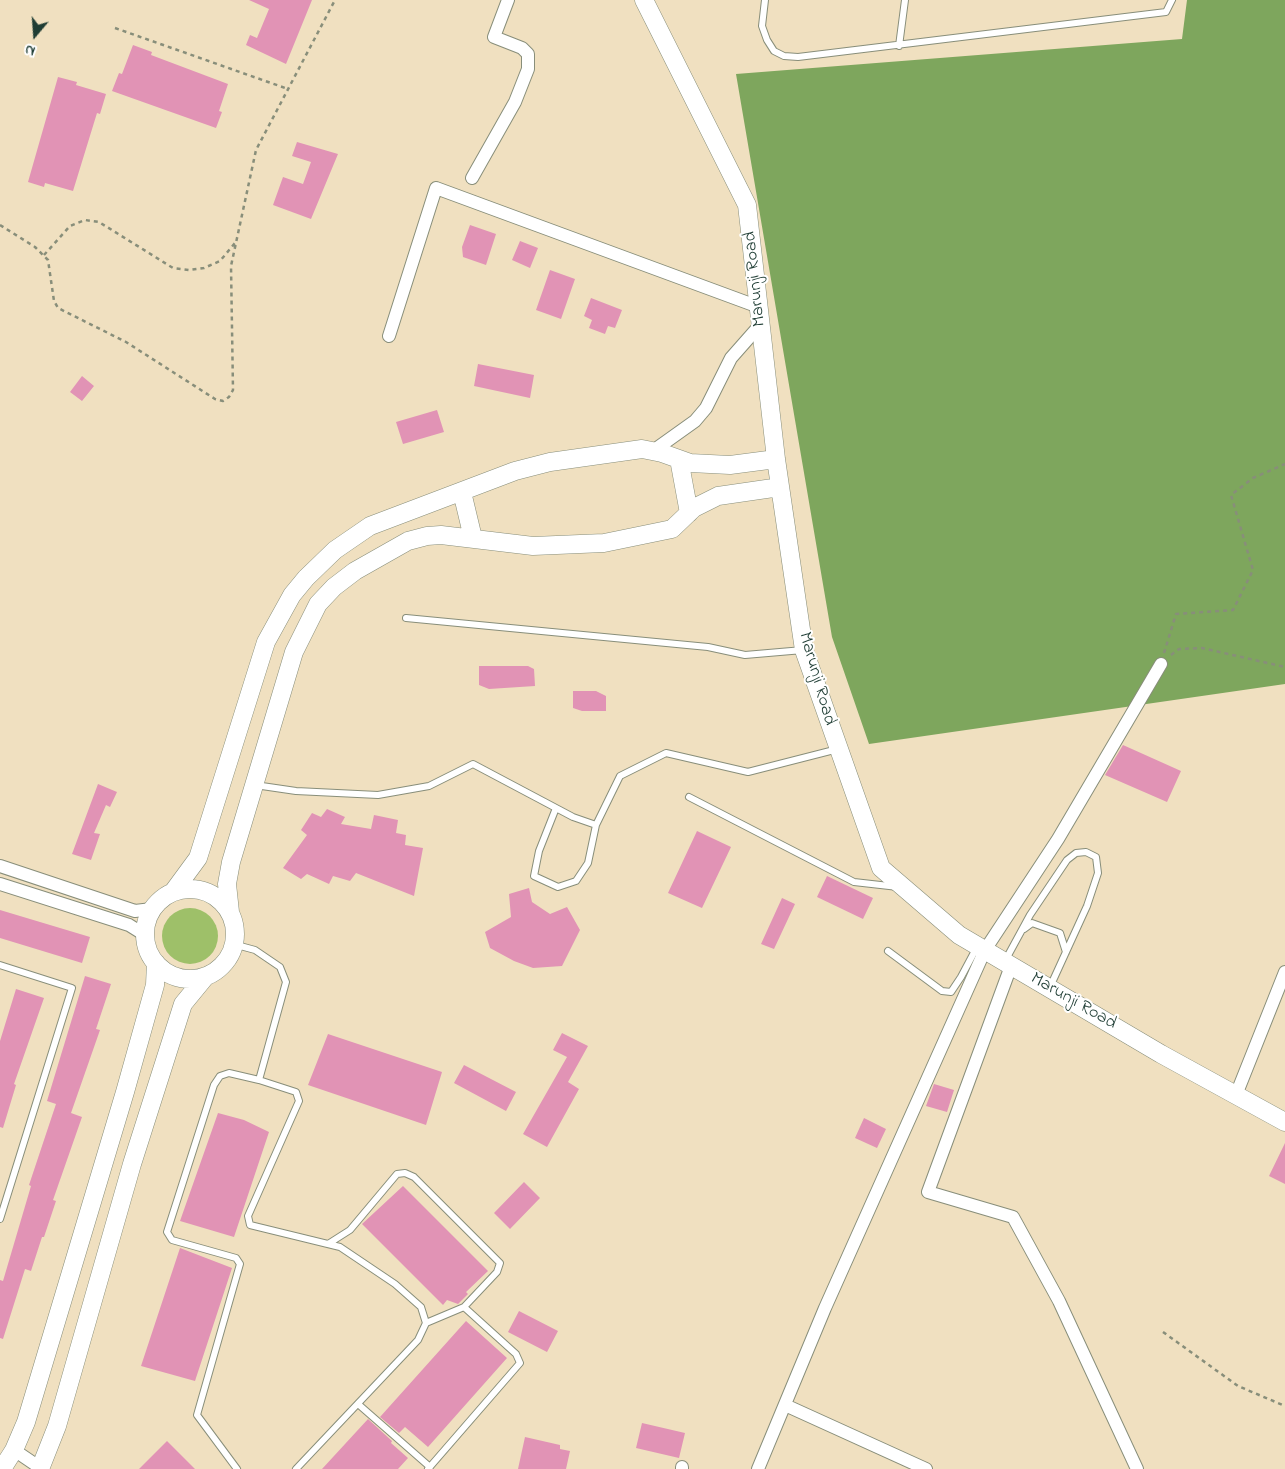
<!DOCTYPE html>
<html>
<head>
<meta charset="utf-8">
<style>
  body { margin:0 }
  #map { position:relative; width:1285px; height:1469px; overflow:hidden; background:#f0e0c0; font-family:"Indie Flower",sans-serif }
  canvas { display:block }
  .north { position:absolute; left:10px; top:10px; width:50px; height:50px; -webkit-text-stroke:4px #fff; paint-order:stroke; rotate:198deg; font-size:14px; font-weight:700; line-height:20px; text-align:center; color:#1f3d34 }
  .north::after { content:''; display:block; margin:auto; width:18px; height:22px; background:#1f3d34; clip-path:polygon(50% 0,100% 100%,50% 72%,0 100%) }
</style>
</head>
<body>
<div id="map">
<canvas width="1285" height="1469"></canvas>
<div class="north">N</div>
</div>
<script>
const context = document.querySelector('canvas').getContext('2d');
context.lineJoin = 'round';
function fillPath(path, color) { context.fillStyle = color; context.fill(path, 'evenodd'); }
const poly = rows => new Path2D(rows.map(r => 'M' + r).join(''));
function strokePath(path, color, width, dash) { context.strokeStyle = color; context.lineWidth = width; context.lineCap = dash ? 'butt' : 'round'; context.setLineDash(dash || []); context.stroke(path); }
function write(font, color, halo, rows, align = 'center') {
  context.font = font + ' "Indie Flower",sans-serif'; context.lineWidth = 4; context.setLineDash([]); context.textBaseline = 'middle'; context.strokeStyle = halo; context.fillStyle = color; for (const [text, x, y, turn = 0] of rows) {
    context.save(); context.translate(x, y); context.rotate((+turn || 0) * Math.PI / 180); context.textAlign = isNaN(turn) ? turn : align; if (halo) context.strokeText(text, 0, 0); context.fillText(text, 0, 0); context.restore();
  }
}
const green = poly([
  '162 936a28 28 0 1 1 56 0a28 28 0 1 1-56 0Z'
]);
const forest = poly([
  [1187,0,1285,0,1285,684,869,744,832,637,736,74,1182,39]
]);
const building = poly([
  [249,0,312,0,286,64,246,45,250,35,257,38,269,9],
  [133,45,152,52,151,55,228,84,219,111,222,112,216,128,112,91,119,73,122,74],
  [58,77,77,82,76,85,106,94,100,114,97,113,73,191,45,183,44,187,28,182],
  [297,142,338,154,311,219,273,205,283,177,303,184,311,162,292,156],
  [470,225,496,234,486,265,463,257,462,247],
  [520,241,538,248,530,268,512,260],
  [550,270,575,279,561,319,536,310],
  [591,298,622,310,615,328,608,326,605,334,589,328,592,320,584,316],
  [478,364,534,375,530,398,474,386],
  [82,376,94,386,82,401,70,392],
  [437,410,444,432,403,444,396,422],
  [479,666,528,666,534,669,535,686,489,689,479,685],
  [573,691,596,691,606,696,606,711,582,711,573,708],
  [1123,745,1181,771,1167,802,1105,775],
  [98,784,117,792,110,807,106,805,94,833,100,834,91,860,72,854],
  [327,809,345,817,341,824,371,829,374,815,398,820,396,833,406,835,405,845,423,848,414,896,356,873,350,881,333,876,329,884,307,874,301,879,283,868,307,835,301,830,312,813,321,817],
  [697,831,731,847,702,908,668,893],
  [827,876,873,898,863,919,817,897],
  [529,888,532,902,550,914,567,907,580,930,562,966,533,968,514,961,490,948,485,932,511,917,509,894],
  [782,898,795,904,774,949,761,944],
  [0,910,90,937,82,963,0,938],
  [85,976,111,984,96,1029,100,1030,71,1113,82,1117,53,1200,56,1201,44,1237,42,1237,31,1271,25,1269,3,1339,0,1338,0,1280,3,1281,31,1186,29,1185,56,1104,47,1101],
  [16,989,44,998,14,1084,16,1085,3,1128,0,1127,0,1041],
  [562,1033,588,1046,568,1082,579,1089,547,1147,523,1134,567,1057,553,1050],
  [328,1034,442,1072,426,1125,308,1085],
  [464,1065,516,1092,506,1111,454,1083],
  [934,1084,954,1090,947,1112,926,1106],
  [218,1113,244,1120,269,1132,234,1237,180,1221],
  [864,1118,886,1129,877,1148,855,1138],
  [1285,1143,1285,1184,1269,1176],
  [524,1182,540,1198,510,1229,494,1213],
  [403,1186,488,1271,466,1292,468,1294,458,1304,447,1300,443,1305,362,1224],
  [180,1248,232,1268,195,1381,141,1366],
  [519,1311,558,1331,547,1352,508,1332],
  [466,1321,507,1358,428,1447,405,1427,399,1433,380,1417],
  [368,1419,392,1441,391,1443,408,1458,398,1469,322,1469],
  [642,1423,685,1433,679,1458,636,1448],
  [525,1437,560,1445,560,1449,570,1451,566,1469,518,1469],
  [167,1441,195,1469,139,1469]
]);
const path = poly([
  [115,28,288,89],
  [0,225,35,247,48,260,54,301,58,308,126,342,215,399,223,401,229,397,233,390,231,266,256,150,335,0],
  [44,255,70,226,85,220,99,222,173,268,189,270,204,268,220,261,235,243],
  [1164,653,1176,614,1233,610,1253,570,1231,495,1253,478,1285,464],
  [1171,655,1179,649,1202,648,1285,667],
  [1163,1332,1238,1386,1285,1406]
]);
const lane = poly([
  [765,0,762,26,767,40,774,51,784,56,798,57,1166,12,1172,0],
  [899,46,905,0],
  [406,618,708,647,745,655,803,650],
  [255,785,296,791,378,795,429,786,473,764,573,817,596,825,620,776,666,753,748,772,838,749],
  [689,797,854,882,898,887],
  [556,808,539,851,534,876,558,887,576,881,588,863,596,825],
  [1024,929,1032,923,1060,933,1066,952],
  [233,944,255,950,280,967,286,982,259,1080,296,1092,299,1101,248,1216,250,1225,340,1247,395,1284,421,1307,426,1323,418,1340,296,1469],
  [888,951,942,991,951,992,961,977,977,947],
  [1005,961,1030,915,1067,860,1076,853,1086,852,1096,857,1098,873,1087,906,1050,987],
  [0,965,72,988,0,1219],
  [328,1244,350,1230,397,1174,405,1173,414,1177,500,1263,497,1272,464,1307,426,1323],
  [358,1404,430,1467],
  [237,1469,197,1415,240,1264,236,1258,172,1240,167,1232,214,1085,220,1076,229,1073,259,1080],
  [428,1469,520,1363,516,1354,464,1307]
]);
const street = poly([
  [472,178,515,102,528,69,528,54,522,48,494,37,508,0],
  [389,336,436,188,759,307],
  [653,451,695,421,706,408,731,358,761,324],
  [0,866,135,911,152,909],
  [0,884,129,925,145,935],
  [1011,966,928,1192,1013,1217,1059,1301,1137,1469],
  [1236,1095,1285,972],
  [785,1405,926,1469],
  [14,1450,42,1469],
  [682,1469,682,1467],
  [758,1469,825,1308,985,950,1058,839,1161,664]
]);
const secondary = poly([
  [644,0,747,205,776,459,804,650,881,868,959,935,1161,1054,1285,1122],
  [679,459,689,513],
  [462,492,473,538],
  '145 934a45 45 0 1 1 90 0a45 45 0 1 1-90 0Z',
  [173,892,198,858,266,642,292,595,306,578,335,550,370,526,515,471,550,462,642,449,662,453,690,463,730,465,776,459],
  [230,912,227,884,231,862,294,652,318,604,334,587,355,571,408,541,427,536,441,535,533,546,604,543,672,529,694,508,718,496,780,487],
  [2,1469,14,1450,26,1422,125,1092,155,985,156,963],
  [40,1469,57,1426,132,1164,183,1004,206,976]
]);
const streetNames = [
  ["Marunji Road",756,279,-96],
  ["Marunji Road",816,679,74],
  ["Marunji Road",1073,1002,30]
];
fillPath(green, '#9ec069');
fillPath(forest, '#7ea65d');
fillPath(building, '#e193b5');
strokePath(lane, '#888e7a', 8);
strokePath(street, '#888e7a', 14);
strokePath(secondary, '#888e7a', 19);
strokePath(path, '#888e7a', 2.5, [4, 4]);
strokePath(lane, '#fff', 6);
strokePath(street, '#fff', 12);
strokePath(secondary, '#fff', 18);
write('18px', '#1f3d34', '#fff', streetNames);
</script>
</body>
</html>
